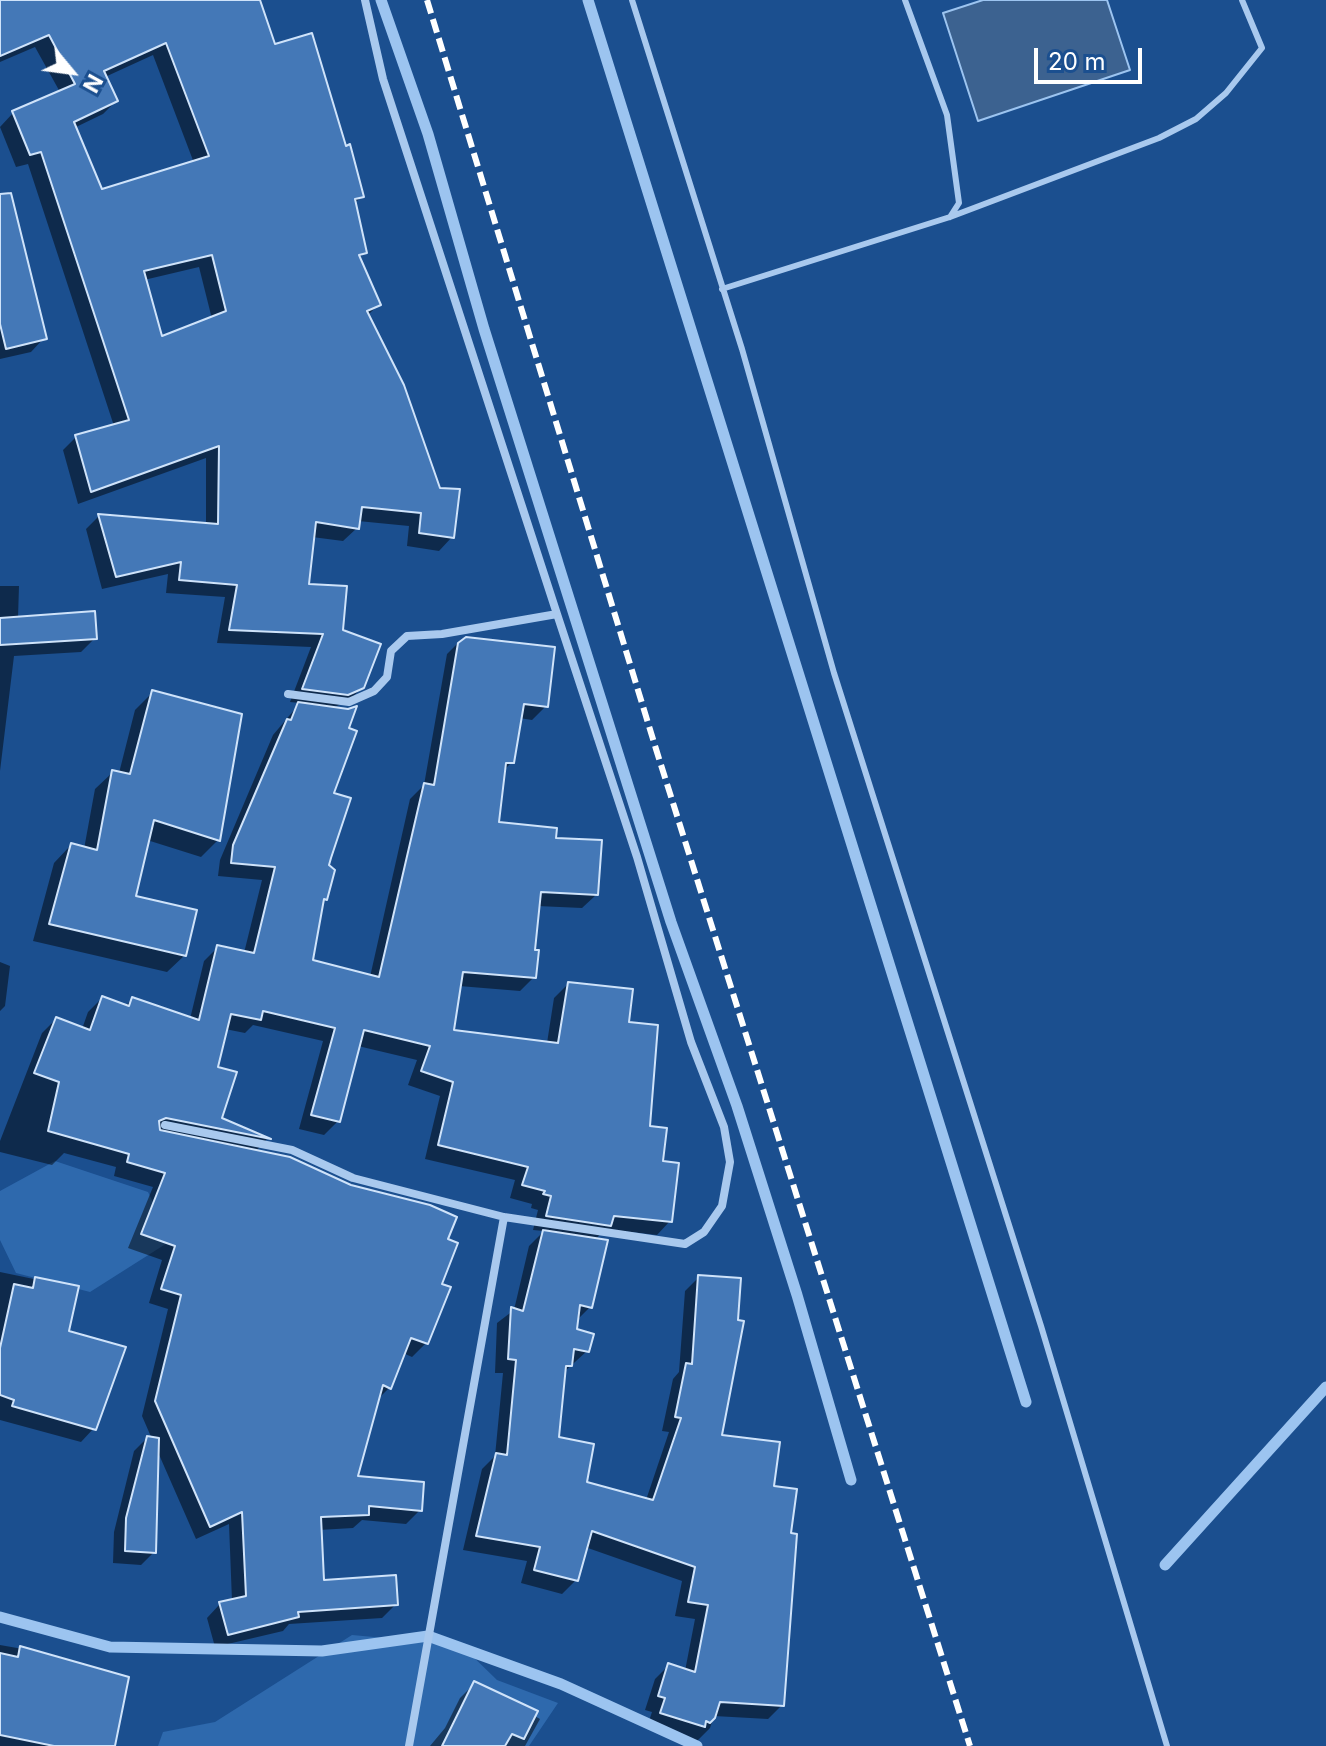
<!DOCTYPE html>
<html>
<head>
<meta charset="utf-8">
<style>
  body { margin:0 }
  #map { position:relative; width:1326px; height:1746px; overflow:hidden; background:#1b4f8f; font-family:Inter,sans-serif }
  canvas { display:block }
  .north { position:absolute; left:32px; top:32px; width:80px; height:80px; -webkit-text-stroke:6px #1b4f8f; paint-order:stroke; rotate:119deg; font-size:22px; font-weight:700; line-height:32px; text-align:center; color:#fff }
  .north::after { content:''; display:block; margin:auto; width:28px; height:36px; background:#fff; clip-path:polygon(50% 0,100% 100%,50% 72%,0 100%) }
  .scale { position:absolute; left:1034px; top:48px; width:108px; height:36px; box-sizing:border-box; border:4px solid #fff; border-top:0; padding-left:10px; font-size:24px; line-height:28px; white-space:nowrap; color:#fff; -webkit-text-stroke:6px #1b4f8f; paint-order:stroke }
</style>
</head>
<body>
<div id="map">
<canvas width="1326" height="1746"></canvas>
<div class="north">N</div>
<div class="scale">20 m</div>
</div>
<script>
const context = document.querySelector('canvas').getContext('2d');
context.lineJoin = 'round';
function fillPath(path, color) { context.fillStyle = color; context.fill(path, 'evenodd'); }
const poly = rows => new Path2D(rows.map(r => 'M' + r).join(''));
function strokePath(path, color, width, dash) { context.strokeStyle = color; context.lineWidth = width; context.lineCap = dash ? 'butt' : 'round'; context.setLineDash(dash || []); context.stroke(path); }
const green = poly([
  [55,1161,148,1192,172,1240,90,1292,16,1273,0,1240,0,1191],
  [352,1635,461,1645,497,1680,558,1703,529,1746,158,1746,163,1732,215,1722]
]);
const water = poly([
  [983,0,1107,0,1130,70,978,121,943,13,983,0]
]);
const shadow = poly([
  [0,0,258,0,274,46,362,196,354,204,365,252,359,258,379,304,367,316,452,537,439,551,407,546,409,526,358,521,357,528,343,541,312,537,307,586,341,631,363,687,348,701,330,709,347,729,332,794,325,898,321,903,310,962,370,977,410,799,424,785,447,654,461,640,553,648,546,706,532,720,519,718,512,762,503,771,497,823,554,840,596,895,582,908,537,906,534,977,520,991,459,986,452,1032,547,1043,554,998,568,984,627,1024,648,1128,661,1163,670,1221,657,1235,605,1229,595,1240,590,1307,576,1321,575,1330,587,1351,563,1373,557,1439,584,1484,646,1500,669,1432,662,1431,673,1379,679,1372,685,1291,699,1277,720,1437,772,1488,788,1534,782,1705,768,1719,714,1716,710,1728,696,1742,647,1727,652,1712,645,1710,655,1679,669,1665,685,1671,695,1619,675,1616,682,1581,585,1547,576,1580,562,1594,521,1583,527,1561,463,1550,482,1469,495,1456,503,1373,495,1373,497,1323,514,1310,529,1246,544,1231,533,1230,538,1210,531,1208,532,1204,510,1198,515,1180,425,1159,440,1096,408,1085,417,1060,358,1046,338,1121,324,1135,299,1129,323,1041,253,1025,245,1033,225,1029,215,1069,219,1119,267,1139,255,1152,445,1240,440,1285,426,1343,412,1357,403,1353,390,1387,377,1400,356,1478,420,1510,406,1524,362,1520,353,1528,319,1530,322,1582,396,1604,382,1618,289,1624,283,1631,215,1647,207,1618,220,1604,232,1601,229,1524,196,1539,157,1450,154,1552,141,1565,113,1563,114,1532,134,1451,147,1438,152,1439,142,1416,168,1309,149,1303,162,1260,128,1248,153,1187,114,1176,116,1167,64,1153,52,1165,0,1152,0,1141,42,1033,56,1019,82,1029,88,1012,102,998,125,1006,133,999,190,1019,204,961,218,947,244,953,262,880,218,876,220,860,273,735,300,703,290,702,311,647,217,643,225,597,166,593,168,574,102,589,86,529,99,516,206,525,206,458,78,504,63,450,76,437,114,426,28,164,16,167,0,127,13,113,60,92,35,47,0,62],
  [153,55,194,163,100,191,74,128,103,114,116,101,105,77],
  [199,267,212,319,161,338,144,280],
  [0,245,44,338,31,352,0,359],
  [0,586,19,586,18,618,95,638,81,652,14,656,0,771],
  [153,692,218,840,201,857,147,840,134,897,185,955,167,972,33,941,54,863,71,845,84,849,95,789,113,772,119,773,135,710],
  [0,962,10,966,5,1006,0,1011],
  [0,1272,77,1288,67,1333,94,1428,81,1442,0,1420],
  [0,1645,40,1652,113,1746,0,1746],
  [475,1683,540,1719,525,1746,430,1746,445,1728,460,1698]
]);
const stream = poly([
  [381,0,428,134,484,329,671,922,737,1106,797,1295,851,1480],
  [588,0,1026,1402],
  [1165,1565,1326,1387],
  [0,1617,110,1647,322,1651,428,1636,561,1684,697,1746]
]);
const building = poly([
  [0,0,260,0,275,44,312,33,346,146,350,144,364,197,355,199,367,253,359,255,381,305,367,311,404,385,440,488,460,489,454,538,419,533,421,513,362,507,359,529,316,522,309,584,347,586,343,630,381,644,364,688,348,695,302,689,323,634,229,630,237,585,179,580,181,562,116,577,98,514,218,524,219,446,91,492,75,435,129,420,41,152,30,155,12,111,75,84,49,35,0,56,0,0],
  [166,43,209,156,102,189,74,122,118,101,104,71,166,43],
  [212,255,226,311,162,336,144,271,212,255],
  [11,193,47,339,6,349,0,324,0,194,11,193],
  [95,611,97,639,0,645,0,618,95,611],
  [466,637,555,647,548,707,524,704,514,763,506,763,499,822,557,828,556,838,602,840,598,895,541,892,535,950,539,950,536,978,463,972,454,1030,558,1043,568,982,633,989,629,1022,658,1025,650,1126,667,1128,663,1161,679,1163,672,1222,614,1216,611,1226,546,1216,551,1196,543,1194,545,1191,522,1185,528,1167,438,1145,453,1082,421,1071,430,1046,364,1030,340,1122,311,1115,335,1028,263,1011,261,1020,231,1014,218,1067,237,1072,222,1118,271,1139,166,1118,159,1121,160,1130,290,1157,351,1185,430,1205,457,1217,448,1239,458,1243,442,1284,451,1287,428,1344,411,1338,391,1389,383,1385,358,1476,424,1482,422,1511,369,1506,369,1515,321,1517,324,1580,396,1575,398,1605,298,1612,299,1617,228,1635,219,1602,246,1596,242,1512,210,1527,155,1401,181,1295,161,1289,175,1246,141,1234,165,1173,127,1162,129,1154,48,1131,59,1082,34,1073,56,1017,90,1030,102,996,129,1006,132,997,199,1020,217,945,254,953,275,867,231,863,233,845,287,719,291,720,298,702,348,709,357,706,349,728,357,731,334,793,351,798,331,858,329,865,335,870,327,900,324,899,313,960,379,977,424,783,434,785,458,643,466,637],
  [152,690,242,714,220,841,154,820,136,896,197,910,186,956,49,924,71,843,97,850,112,770,130,774,152,690],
  [543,1230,608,1240,592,1308,580,1305,577,1329,594,1334,589,1352,574,1349,572,1366,566,1366,559,1437,594,1444,587,1482,653,1500,681,1418,675,1417,686,1363,692,1364,698,1275,741,1278,738,1320,744,1321,722,1435,780,1442,774,1486,797,1489,791,1533,797,1534,784,1706,720,1702,715,1718,710,1723,706,1721,705,1727,660,1713,665,1698,658,1696,668,1663,695,1672,708,1605,688,1602,695,1567,592,1531,578,1581,534,1570,540,1547,476,1536,496,1453,507,1455,516,1360,508,1359,511,1307,523,1311,543,1230],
  [35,1277,79,1286,69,1331,126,1347,96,1430,12,1406,14,1400,0,1395,0,1348,14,1284,33,1288,35,1277],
  [147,1436,159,1438,156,1553,125,1551,126,1518,147,1436],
  [20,1646,129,1677,115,1746,54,1746,0,1735,0,1653,18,1657,20,1646],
  [474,1681,538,1711,524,1739,512,1734,505,1746,442,1746,474,1681]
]);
const lane = poly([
  [632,0,742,349,834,673,1041,1326,1167,1746],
  [905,0,947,115,959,203,950,217],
  [722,289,950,217,1159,138,1196,119,1226,93,1262,48,1242,0]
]);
const street = poly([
  [365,0,383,79,557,614],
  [165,1125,292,1150,353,1178,504,1217,685,1244,704,1232,722,1206,730,1162,724,1127,691,1042,637,857,557,614,442,634,407,636,391,651,387,677,374,691,349,702,288,694],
  [409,1746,504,1217]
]);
const rail = poly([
  [427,0,656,749,970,1746]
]);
fillPath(green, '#2e69ad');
fillPath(water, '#3c6290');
strokePath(water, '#9cc4f0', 2);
fillPath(shadow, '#0007');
strokePath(stream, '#9cc4f0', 11);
fillPath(building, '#4478b7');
strokePath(building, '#cfe3fa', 2);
strokePath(lane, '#a9c9ee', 6);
strokePath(street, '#a9c9ee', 8);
strokePath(rail, '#fff', 6, [14, 6]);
</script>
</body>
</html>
